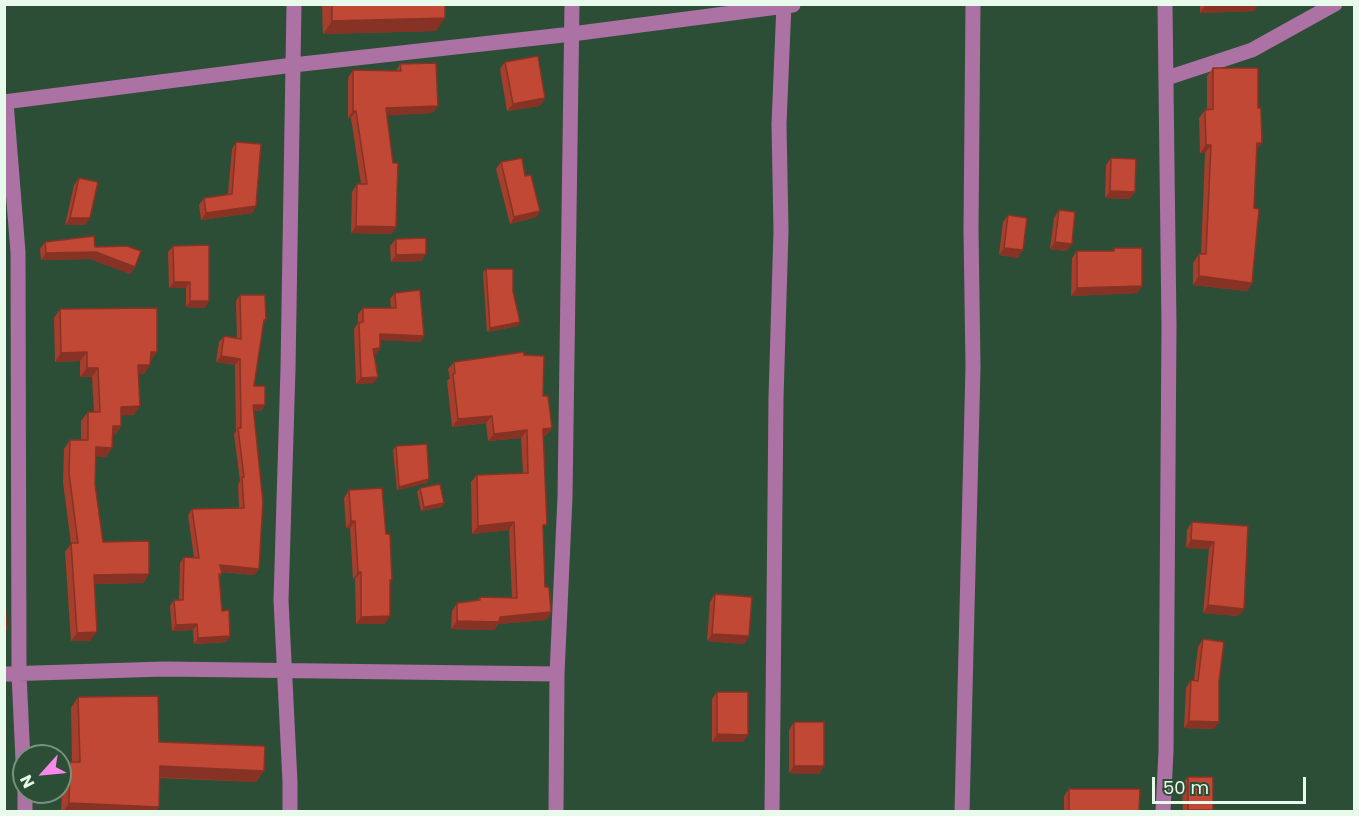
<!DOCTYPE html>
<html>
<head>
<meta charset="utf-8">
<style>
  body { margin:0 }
  #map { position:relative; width:1359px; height:816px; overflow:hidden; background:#2d4e36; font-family:Poppins,sans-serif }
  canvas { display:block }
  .frame { position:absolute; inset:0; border:6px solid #e7faeb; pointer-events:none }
  .north { position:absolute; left:12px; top:744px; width:60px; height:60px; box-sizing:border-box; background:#2d4e36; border:2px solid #77937e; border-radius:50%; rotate:243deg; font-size:16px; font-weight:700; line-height:24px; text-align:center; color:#e7faeb }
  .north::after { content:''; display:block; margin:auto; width:21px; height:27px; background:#f888ea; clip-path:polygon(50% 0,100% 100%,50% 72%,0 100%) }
  .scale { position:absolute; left:1152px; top:777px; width:154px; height:27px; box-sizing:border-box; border:3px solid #e7faeb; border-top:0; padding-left:8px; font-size:18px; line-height:21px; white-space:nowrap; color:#e7faeb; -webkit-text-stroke:4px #2d4e36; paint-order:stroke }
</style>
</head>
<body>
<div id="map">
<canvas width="1359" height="816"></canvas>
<div class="frame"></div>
<div class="north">N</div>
<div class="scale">50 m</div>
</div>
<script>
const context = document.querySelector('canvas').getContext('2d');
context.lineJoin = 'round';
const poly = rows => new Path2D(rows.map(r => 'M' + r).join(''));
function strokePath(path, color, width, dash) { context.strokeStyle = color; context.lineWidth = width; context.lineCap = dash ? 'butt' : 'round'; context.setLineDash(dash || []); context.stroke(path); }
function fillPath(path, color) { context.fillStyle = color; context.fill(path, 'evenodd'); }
const minor = poly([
  [1167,78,1252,50,1335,4],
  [4,102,293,65,572,34,793,5],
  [6,102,18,252,19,674,24,782],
  [4,674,164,669,557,674],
  [25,792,25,812],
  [290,812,290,782,281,600,288,369,294,4],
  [556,812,557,674,565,497,572,4],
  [772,812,776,398,781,230,779,124,784,4],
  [962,812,973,367,971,230,973,4],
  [1163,812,1166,751,1169,326,1165,4]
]);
const wall = poly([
  [322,4,445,4,436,31,323,34],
  [1200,4,1258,4,1254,11,1200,13],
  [505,62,545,98,540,106,507,111,500,69],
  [400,64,438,106,432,113,387,115,396,227,391,234,351,233,352,192,357,184,361,184,351,118,348,118,348,78,353,70,396,71],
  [1213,68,1256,151,1252,283,1247,291,1193,285,1193,263,1199,254,1201,254,1205,153,1200,153,1199,118,1205,110,1207,110,1207,76],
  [236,142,256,206,252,213,201,220,199,205,204,198,228,194,232,149],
  [1111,158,1135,192,1129,199,1105,198,1106,165],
  [501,162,525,176,540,211,536,217,510,224,496,169],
  [79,178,85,225,65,225,74,185],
  [1059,210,1072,244,1066,251,1050,249,1054,218],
  [1008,215,1018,258,999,255,1003,222],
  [396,239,426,254,421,261,391,262,390,246],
  [45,242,95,247,135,267,130,274,90,259,41,260,40,249],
  [173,246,205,308,186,307,186,288,169,288,168,252],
  [1114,248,1142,286,1137,293,1071,296,1072,258,1077,251,1112,251],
  [486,269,513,291,520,322,517,326,487,332,483,272],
  [395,293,424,336,420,342,380,340,380,348,376,354,374,354,374,383,356,384,354,329,358,323,358,314,363,308,391,308,390,299],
  [240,295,263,324,254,386,265,405,261,411,253,411,259,569,254,575,221,572,222,574,219,577,222,611,226,642,194,644,193,630,172,631,170,606,174,600,179,600,180,563,184,557,194,557,188,515,192,509,239,508,238,484,240,481,234,434,236,431,235,365,216,362,219,342,224,336,237,338,236,301],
  [60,309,151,361,144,374,138,374,134,415,121,415,121,426,115,435,113,435,112,448,106,457,96,456,95,484,103,542,149,574,143,583,94,584,90,641,71,641,65,552,71,544,63,482,64,449,70,440,81,440,81,421,88,412,94,412,92,377,80,377,80,361,55,362,54,318],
  [524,355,543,396,552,428,546,436,543,436,543,531,545,587,551,612,546,620,498,624,494,630,451,629,452,611,457,603,477,601,480,597,512,598,509,530,472,534,471,482,477,475,523,473,521,438,488,441,486,423,452,427,447,381,450,378,448,369,454,362],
  [396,446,427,483,397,490,393,450],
  [420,488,444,503,442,507,421,511,417,492],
  [349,490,386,534,392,580,390,583,385,624,356,624,355,579,353,579,350,528,346,528,344,498],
  [1192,522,1248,526,1244,609,1238,616,1203,613,1209,549,1186,548,1187,530],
  [715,594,749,636,744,644,707,641,710,602],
  [1203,639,1219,682,1214,729,1184,728,1186,688,1191,680,1194,680,1198,647],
  [717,692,743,742,712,742,712,699],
  [78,697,159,742,264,771,256,782,160,778,159,807,155,812,61,812,63,772,70,762,72,762,71,708],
  [794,722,824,766,819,774,789,773,789,730],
  [1188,777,1213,810,1212,812,1183,812,1182,784],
  [1069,789,1139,812,1064,812,1064,796]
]);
const shadedWall = poly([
  [1206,4,1258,4,1254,11,1200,13],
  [445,18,436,31,323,34,332,21],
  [545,98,540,106,507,111,513,104],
  [438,106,432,113,381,116,386,108],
  [353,111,356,111,351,118,348,118],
  [1257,143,1262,143,1256,151],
  [1206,145,1211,145,1205,153,1200,153],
  [1110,191,1135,192,1129,199,1105,198],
  [256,206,252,213,201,220,206,213],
  [540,211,536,217,510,224,514,217],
  [70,218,90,218,85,225,65,225],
  [356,226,396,227,391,234,351,233],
  [1055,242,1072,244,1066,251,1050,249],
  [1004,248,1023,250,1018,258,999,255],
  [96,252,135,267,130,274,90,259,41,260,46,253],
  [426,254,421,261,391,262,396,255],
  [1199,276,1252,283,1247,291,1193,285],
  [174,282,190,282,186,288,169,288],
  [1142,286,1137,293,1071,296,1077,288],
  [190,301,209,301,205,308,186,307],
  [520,322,517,326,487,332,490,328],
  [380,334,424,336,420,342,375,340],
  [380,348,376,354,369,355,373,349],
  [87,352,80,361,55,362,61,353],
  [151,352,157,352,151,361,144,361],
  [221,356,240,359,235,365,216,362],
  [138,365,150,365,144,374,131,374],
  [87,368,98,368,92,377,80,377],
  [378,377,374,383,356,384,361,378],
  [253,405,265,405,261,411,248,411],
  [140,406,134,415,115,416,121,407],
  [492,416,486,423,452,427,458,419],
  [113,426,121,426,115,435,107,435],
  [552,428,546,436,538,436,543,429],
  [527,430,521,438,488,441,494,434],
  [96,447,112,448,106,457,90,456],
  [429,479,427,483,397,490,399,487],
  [444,503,442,507,421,511,424,507],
  [351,521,355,521,350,528,346,528],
  [514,522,509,530,472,534,478,526],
  [1191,540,1214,542,1209,549,1186,548],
  [220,565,259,569,254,575,216,571],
  [358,572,361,572,355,579,353,579],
  [149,574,143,583,87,584,94,575],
  [1208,605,1244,609,1238,616,1203,613],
  [551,612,546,620,498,624,494,630,451,629,457,621],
  [390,616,385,624,356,624,361,617],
  [197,624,193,630,172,631,176,625],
  [97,632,90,641,71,641,77,633],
  [712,634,749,636,744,644,707,641],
  [230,636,226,642,194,644,198,638],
  [1189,721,1219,722,1214,729,1184,728],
  [717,734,748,735,743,742,712,742],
  [160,766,264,771,256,782,153,777],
  [794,766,824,766,819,774,789,773],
  [69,803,159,807,155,812,63,812],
  [1188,810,1213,810,1212,812,1187,812]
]);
const building = poly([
  [332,4,445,4,445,18,332,21,332,4],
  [538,56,545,98,513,104,505,62,538,56],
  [436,63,438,106,386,108,393,163,398,163,396,227,356,226,357,184,367,184,356,111,353,111,353,70,401,71,400,64,436,63],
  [1213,68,1258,68,1258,108,1261,108,1262,143,1257,143,1254,208,1259,209,1252,283,1199,276,1199,254,1206,254,1211,145,1206,145,1205,110,1213,109,1213,68],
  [236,142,261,144,256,206,206,213,204,198,232,194,236,142],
  [522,158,525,176,531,175,540,211,514,217,501,162,522,158],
  [1111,158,1136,159,1135,192,1110,191,1111,158],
  [79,178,98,182,90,218,70,218,79,178],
  [1059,210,1075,212,1072,244,1055,242,1059,210],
  [1008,215,1027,218,1023,250,1004,248,1008,215],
  [94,236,95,247,127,246,141,251,135,267,96,252,46,253,45,242,94,236],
  [426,238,426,254,396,255,396,239,426,238],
  [209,245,209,301,190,301,190,282,174,282,173,246,209,245],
  [1114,248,1142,248,1142,286,1077,288,1077,251,1114,251,1114,248],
  [486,269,513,269,513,291,520,322,490,328,486,269],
  [420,290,424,336,380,334,380,348,373,349,378,377,361,378,359,323,363,322,363,308,396,308,395,293,420,290],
  [240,295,265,295,266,320,264,320,254,386,265,386,265,405,253,405,263,502,259,569,220,565,222,574,219,574,222,611,229,610,230,636,198,638,197,624,176,625,174,600,183,600,184,557,199,558,192,509,244,508,242,477,244,477,238,428,241,428,240,359,221,356,224,336,241,339,240,295],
  [157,308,157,352,151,352,150,365,138,365,140,406,121,407,121,426,113,426,112,448,96,447,95,484,103,542,149,541,149,574,94,575,97,632,77,633,71,543,78,543,69,473,70,440,88,440,88,412,100,412,98,368,87,368,87,352,61,353,60,309,157,308],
  [524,352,524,355,544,356,543,396,548,396,552,428,543,429,547,525,543,525,545,587,549,587,551,612,500,617,499,622,457,621,457,603,480,600,480,597,517,598,514,522,478,526,477,475,528,473,527,430,494,434,492,416,458,419,453,374,455,373,454,362,524,352],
  [427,444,429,479,399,487,396,446,427,444],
  [440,484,444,503,424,507,420,488,440,484],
  [382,488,386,534,390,534,392,580,390,580,390,616,361,617,361,572,358,572,355,521,351,521,349,490,382,488],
  [1192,522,1248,526,1244,609,1208,605,1214,542,1191,540,1192,522],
  [4,590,7,630,4,630,4,590],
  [715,594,752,597,749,636,712,634,715,594],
  [1203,639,1224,642,1219,682,1219,722,1189,721,1191,680,1198,681,1203,639],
  [717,692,748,692,748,735,717,734,717,692],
  [158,696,159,742,265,746,264,771,160,766,159,807,69,803,70,762,80,762,78,697,158,696],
  [794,722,824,722,824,766,794,766,794,722],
  [1188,777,1213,777,1213,810,1188,810,1188,777],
  [1069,789,1140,789,1139,812,1069,812,1069,789]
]);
strokePath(minor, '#ac72a4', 15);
fillPath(wall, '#a53e2d');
fillPath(shadedWall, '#863224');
fillPath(building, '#c04834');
strokePath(building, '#863224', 1.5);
</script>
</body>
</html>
